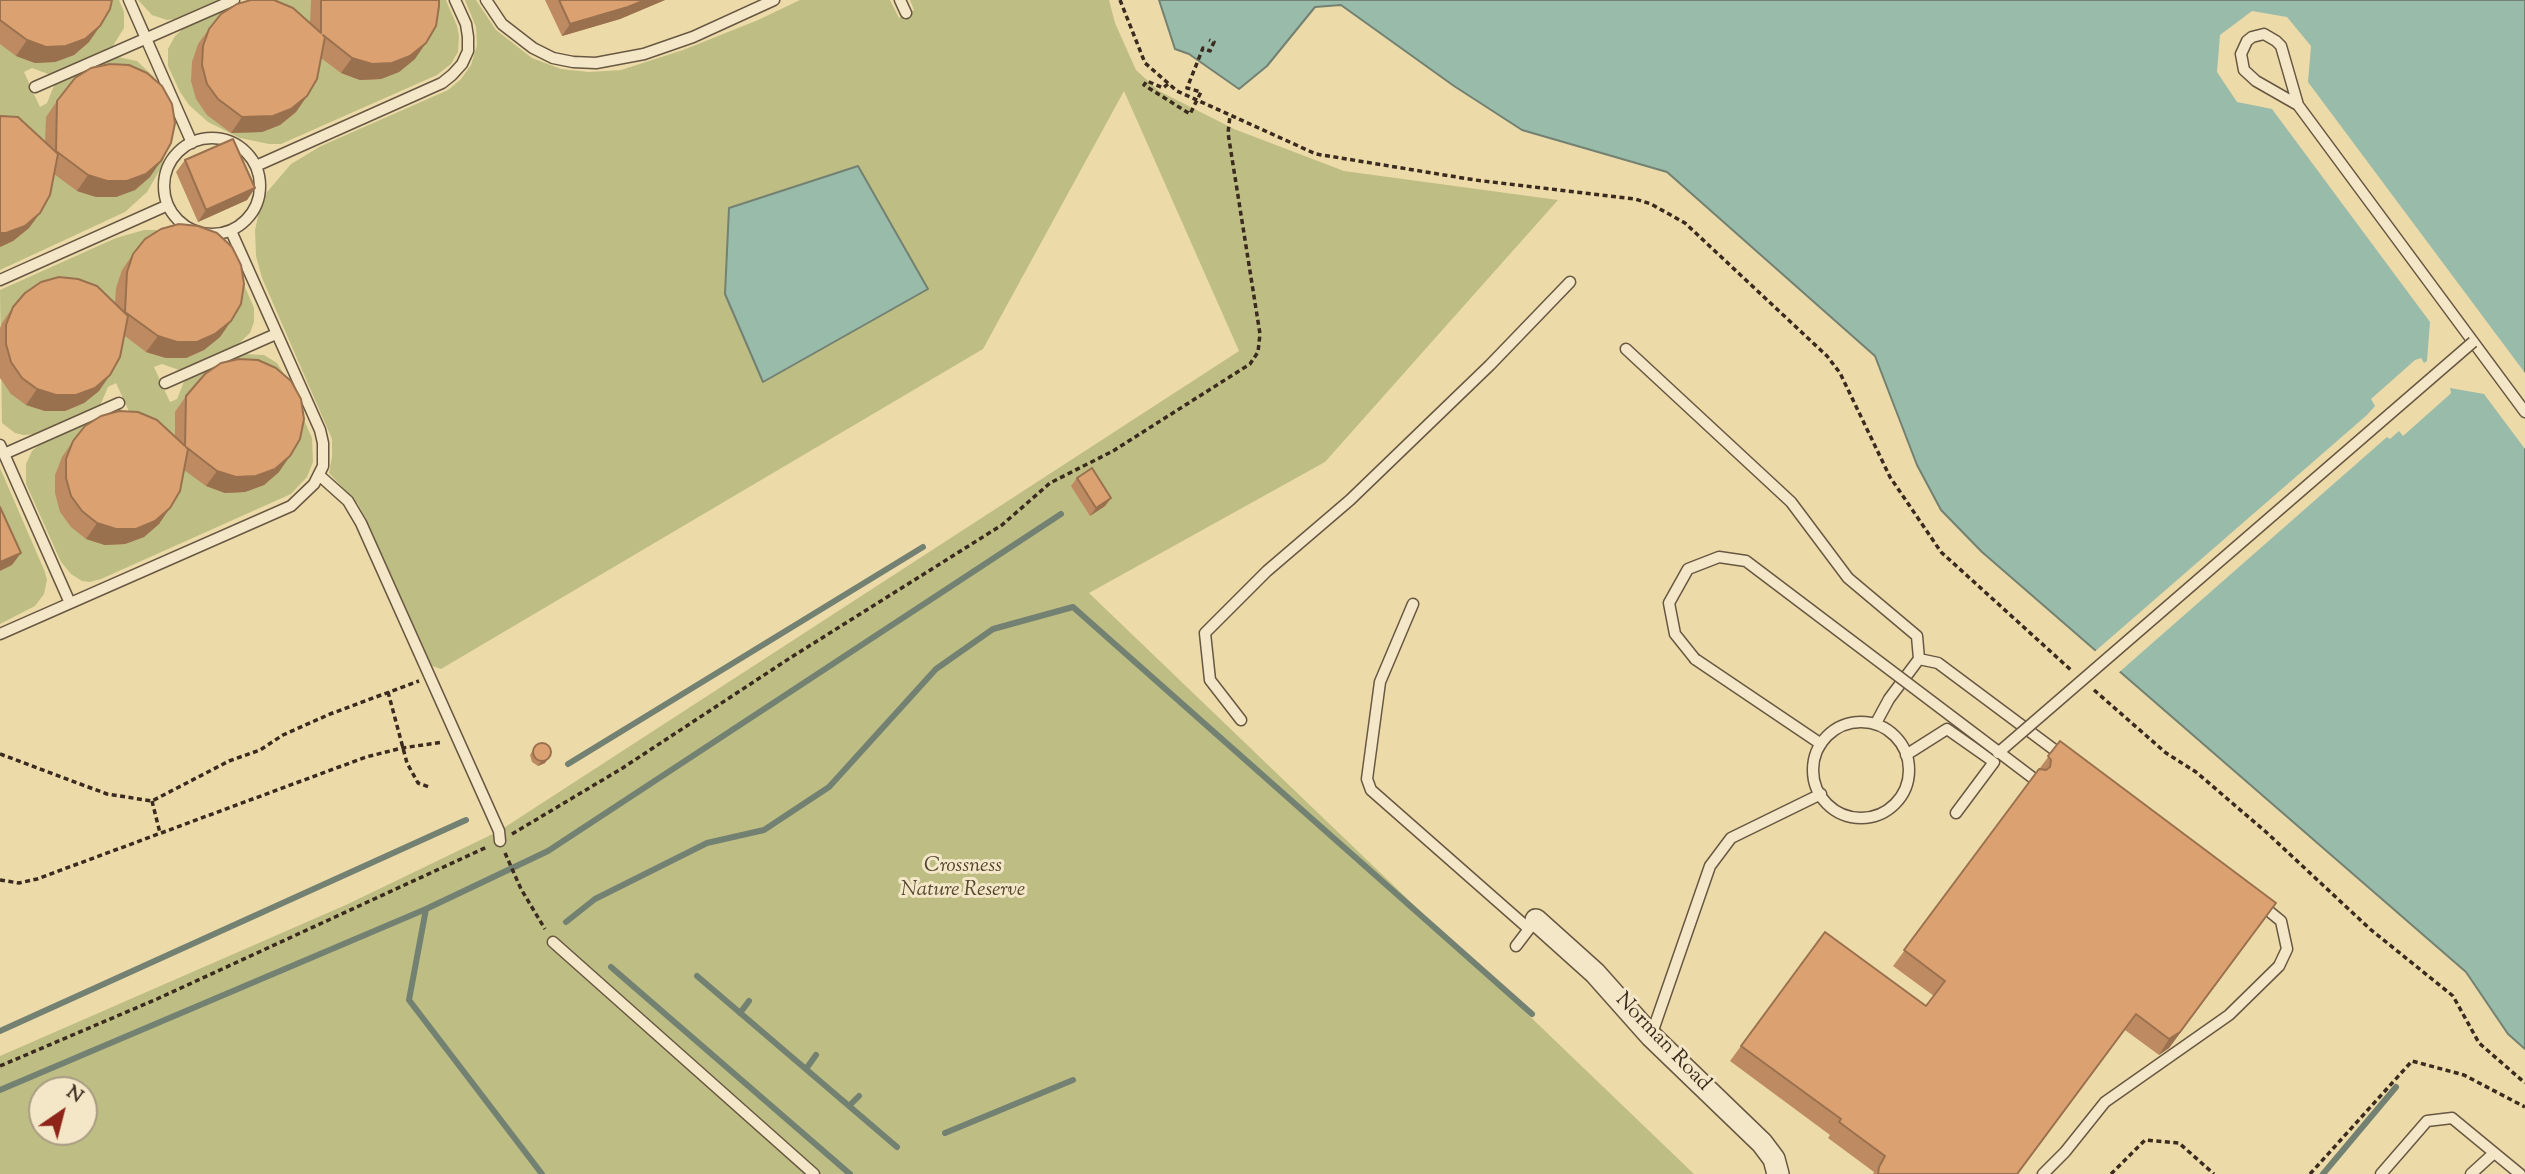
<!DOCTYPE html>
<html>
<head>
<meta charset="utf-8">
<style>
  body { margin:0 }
  #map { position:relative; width:2525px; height:1174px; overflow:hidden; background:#eddaa9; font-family:"Sorts Mill Goudy",serif }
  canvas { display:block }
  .north { position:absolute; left:28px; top:1076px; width:70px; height:70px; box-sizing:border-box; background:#f3e7c7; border:2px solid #a99c84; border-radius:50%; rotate:35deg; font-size:19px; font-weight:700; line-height:28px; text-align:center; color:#3b2b1f }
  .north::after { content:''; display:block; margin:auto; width:24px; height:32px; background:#8f2418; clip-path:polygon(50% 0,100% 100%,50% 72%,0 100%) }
</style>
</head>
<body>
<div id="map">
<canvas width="2525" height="1174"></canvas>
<div class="north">N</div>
</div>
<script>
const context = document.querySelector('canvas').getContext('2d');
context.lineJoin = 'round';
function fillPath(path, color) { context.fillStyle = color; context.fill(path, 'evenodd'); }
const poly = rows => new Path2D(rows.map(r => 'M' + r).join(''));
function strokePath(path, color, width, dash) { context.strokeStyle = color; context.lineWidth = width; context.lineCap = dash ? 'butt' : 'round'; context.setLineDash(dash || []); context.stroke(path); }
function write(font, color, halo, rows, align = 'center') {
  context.font = font + ' "Sorts Mill Goudy",serif'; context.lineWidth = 6; context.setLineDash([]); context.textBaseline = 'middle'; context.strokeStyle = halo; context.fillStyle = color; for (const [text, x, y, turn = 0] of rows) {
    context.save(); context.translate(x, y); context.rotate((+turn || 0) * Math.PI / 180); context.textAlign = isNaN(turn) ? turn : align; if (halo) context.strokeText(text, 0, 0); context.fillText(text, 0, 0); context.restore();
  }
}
const green = poly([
  [0,0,119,0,124,12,124,28,111,49,51,75,32,68,24,72,40,107,47,103,55,83,118,57,137,61,154,77,163,101,166,150,162,166,147,192,125,212,0,270],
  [138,0,223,0,182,18,167,20,152,15],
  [265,0,446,0,457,26,459,36,458,52,451,64,437,75,281,144,269,144,240,138,208,122,189,105,180,92,168,66,168,49,175,36,186,26,240,2,260,9],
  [465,0,476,0,496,30,532,58,561,69,589,72,621,70,683,50,758,20,800,0,890,0,899,18,914,10,910,0,1109,0,1115,23,1136,70,1159,91,1234,129,1344,171,1558,200,1325,462,1089,593,1694,1174,0,1174,0,1056,348,904,499,831,1239,351,1124,91,983,349,441,669,432,666,365,517,358,504,329,473,332,457,332,439,262,278,256,256,255,230,260,208,267,192,291,164,321,146,448,90,461,79,471,65,477,45,476,27],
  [42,1090,84,1090,84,1132,42,1132],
  [144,230,164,230,242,280,254,308,254,322,250,333,235,347,182,371,162,364,154,367,170,402,177,399,185,379,245,354,264,355,277,363,284,374,312,438,313,462,307,477,291,494,101,579,90,582,82,581,71,574,61,562,26,484,26,464,32,451,39,445,105,415,132,418,116,383,108,387,100,406,39,434,23,435,15,433,2,423,0,290,116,238],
  [0,468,45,572,47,580,44,594,35,606,0,624]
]);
const water = poly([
  [1159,0,2525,0,2525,1049,2508,1034,2466,972,1982,552,1941,510,1917,465,1875,356,1667,172,1522,130,1454,86,1341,5,1315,7,1267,66,1239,89,1189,54,1175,49,1159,0],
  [858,166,928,289,763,382,725,294,729,208,858,166]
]);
const pier = poly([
  [2252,11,2287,17,2311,46,2308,82,2525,373,2525,449,2484,394,2450,388,2451,393,2448,396,2403,436,2399,431,2390,439,2387,437,2116,675,2092,654,2367,415,2375,406,2371,399,2415,360,2421,358,2424,363,2427,361,2430,322,2272,109,2237,102,2217,72,2220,35]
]);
const stream = poly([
  [568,764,923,547],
  [426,909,409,1000,542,1174],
  [566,922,595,899,707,843,764,830,829,787,936,669,993,629,1073,607,1532,1014],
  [611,967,850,1174],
  [697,976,897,1147],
  [740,1013,749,1001],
  [0,1031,466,820],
  [806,1069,816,1055],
  [0,1090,426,909,548,851,1061,514],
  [849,1106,859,1096],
  [945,1133,1073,1080],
  [2323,1174,2396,1087]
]);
const path = poly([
  [1120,0,1145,63,1177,91,1316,154,1475,180,1635,199,1651,204,1685,223,1827,356,1840,373,1890,477,1941,552,2072,671],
  [1168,84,1163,88,1147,81,1144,85,1190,114,1201,92,1187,88,1203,48,1210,51,1214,42,1209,40],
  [2094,690,2166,753,2196,772,2266,832,2370,929,2453,996,2479,1043,2525,1083],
  [388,692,407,763,418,783,429,787],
  [0,754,107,794,152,801,229,761,260,750,283,735,330,714,419,681],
  [152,801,160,833],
  [512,834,621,769,790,658,1002,525,1050,483,1113,451,1250,364,1258,352,1260,334,1228,133,1230,116],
  [505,853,521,889,545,929],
  [0,880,19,883,37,879,366,757,402,748,443,742],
  [0,1066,157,999,487,847],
  [2111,1174,2145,1140,2179,1143,2214,1174],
  [2310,1174,2412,1061,2464,1075,2525,1107]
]);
const lane = poly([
  [129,0,192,143],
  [486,0,502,24,533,48,553,58,573,62,596,63,644,54,693,37,774,0],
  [900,0,906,13],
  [35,87,234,0],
  [2298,105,2281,46,2276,41,2264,34,2252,37,2247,41,2241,54,2244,70,2256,81,2298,105,2525,412],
  '164 186a48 48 0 1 1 96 0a48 48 0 1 1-96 0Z',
  [256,166,442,83,452,75,462,64,468,51,468,37,466,24,455,0],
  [0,280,168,205],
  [1626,349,1791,502,1848,578,1917,636,1919,659,1889,699,1876,723],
  [165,383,276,334],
  [0,445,70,603],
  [4,454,119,403],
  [319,475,348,501,361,523,499,831,500,841],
  [1413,604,1380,682,1367,779,1371,790,1529,929],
  [0,634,291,506,314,484,323,466,323,443,320,430,231,231],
  [1695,659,1821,744],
  [1919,659,1938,663,2064,757],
  [1241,720,1210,680,1205,633,1267,571,1350,500,1490,365,1570,282],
  '1813 770a48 48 0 1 1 96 0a48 48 0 1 1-96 0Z',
  [1906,755,1947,729,1994,762,1956,813],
  [553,942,814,1174],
  [1516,946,1532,925],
  [1651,1036,1710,866,1731,838,1821,794],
  [2043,1174,2065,1152,2105,1102,2229,1015,2279,966,2287,949,2281,921,2259,903],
  [2381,1174,2427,1121,2452,1118,2520,1174],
  [2471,1174,2494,1153]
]);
const street = poly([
  [1536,920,1595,973,1651,1036,1762,1143,1774,1159,1778,1174]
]);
const laneBridge = poly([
  [1695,659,1675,634,1669,603,1688,569,1719,557,1746,561,2033,778],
  [1998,753,2473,342]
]);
const wall = poly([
  [0,0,100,26,89,42,74,55,55,62,35,63,16,56,0,44],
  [275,0,278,0,276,1,310,24,311,0,439,0,415,59,399,72,381,79,360,80,341,73,321,58,307,96,296,112,280,125,262,132,231,133,207,115,196,99,191,81,192,62,198,44,209,29],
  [545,0,665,0,620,19,562,36],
  [57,101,150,177,135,190,116,197,96,197,77,191,54,174,40,213,29,228,13,241,0,247,0,116,45,142,46,117],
  [185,160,255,188,247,200,198,222,176,172],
  [133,254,231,321,220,337,204,350,186,358,166,358,146,352,125,336,99,391,84,403,65,411,45,411,26,405,11,394,0,378,0,328,2,323,13,307,115,303,116,288,122,270],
  [186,396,279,472,264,485,245,492,225,493,206,486,184,470,159,524,144,537,125,544,105,545,86,539,71,527,60,512,55,493,55,475,62,457,73,441,175,437,175,412],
  [1077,478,1111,498,1105,506,1090,516,1071,486],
  [2060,741,2265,919,2169,1048,2159,1055,2125,1030,2018,1174,1873,1174,1874,1172,1828,1138,1830,1135,1730,1061,1741,1046,1926,1006,1934,996,1893,966],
  [536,744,545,763,538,766,532,762,530,755]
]);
const shadedWall = poly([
  [645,0,665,0,620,19,562,36,570,24],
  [100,26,89,42,74,55,55,62,35,63,16,56,27,40],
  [426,43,415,59,399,72,381,79,360,80,341,73,352,58],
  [307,96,296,112,280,125,262,132,231,133,242,117],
  [161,161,150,177,135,190,116,197,96,197,77,191,88,175],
  [255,188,247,200,198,222,206,210],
  [40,213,29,228,13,241,0,247,0,233],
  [231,321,220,337,204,350,186,358,166,358,146,352,158,336],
  [110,375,99,391,84,403,65,411,45,411,26,405,37,389],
  [290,456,279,472,264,485,245,492,225,493,206,486,217,471],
  [1111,498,1105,506,1090,516,1096,508],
  [170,508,159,524,144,537,125,544,105,545,86,539,97,523],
  [21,553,12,565,0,571,0,562],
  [548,759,545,763,538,766,541,762],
  [2276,903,2169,1048,2159,1055,2169,1039]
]);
const building = poly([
  [0,0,112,0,110,9,100,26,85,39,66,46,46,47,27,40,0,20,0,0],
  [251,0,274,0,293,8,321,33,321,0,439,0,439,6,436,26,426,43,410,56,392,63,372,64,352,58,323,35,325,37,317,79,307,96,291,109,273,116,242,117,218,99,207,84,202,65,203,46,209,29,221,14,237,4,251,0],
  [559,0,645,0,628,7,570,24,559,0],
  [110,64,129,65,147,73,162,86,172,104,175,123,171,143,161,161,146,174,127,181,107,181,88,175,56,151,57,101,75,78,91,68,110,64],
  [0,116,18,117,58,154,50,195,40,213,25,226,6,233,0,233,0,116],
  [233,139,255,188,206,210,185,160,233,139],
  [179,224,198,226,217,233,232,247,241,265,244,284,241,304,231,321,215,334,197,342,177,342,158,336,125,312,127,272,133,254,145,239,161,229,179,224],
  [59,277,78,279,97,286,128,316,120,357,110,375,95,388,76,395,56,395,37,389,22,378,11,362,6,344,6,325,13,307,25,293,41,282,59,277],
  [239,359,258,360,276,368,291,381,301,399,304,419,300,439,290,456,275,469,256,476,236,477,217,471,186,447,188,449,180,491,170,508,155,521,136,529,116,529,97,523,82,511,71,496,66,478,66,459,73,441,85,426,101,416,119,411,138,412,157,420,185,446,186,396,205,374,221,363,239,359],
  [1092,468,1111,498,1096,508,1077,478,1092,468],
  [0,507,21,553,0,562,0,507],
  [2060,741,2276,903,2180,1032,2169,1039,2136,1014,2017,1174,1878,1174,1879,1167,1885,1156,1839,1122,1841,1119,1741,1046,1825,932,1926,1006,1945,981,1904,950,2039,769,2046,770,2050,767,2051,760,2048,756,2060,741],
  '533 752a9 9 0 1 1 18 0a9 9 0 1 1-18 0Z'
]);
const parkNames = [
  ["Crossness",963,867],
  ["Nature Reserve",963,891]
];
const streetNames = [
  ["Norman Road",1662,1043,46]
];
fillPath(green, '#bebe84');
fillPath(water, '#99bba9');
strokePath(water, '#738172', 2);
fillPath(pier, '#eddaa9');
strokePath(stream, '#738172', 6);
strokePath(lane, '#685742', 13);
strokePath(street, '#685742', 24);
strokePath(path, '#3b2b1f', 3.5, [5, 3.5]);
strokePath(lane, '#f3e7c7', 10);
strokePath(street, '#f3e7c7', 21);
strokePath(laneBridge, '#685742', 13, []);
strokePath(laneBridge, '#f3e7c7', 10);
fillPath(wall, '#bd8a61');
fillPath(shadedWall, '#9a714f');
fillPath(building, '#dca171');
strokePath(building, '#9a714f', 2);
write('italic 21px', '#554833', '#f3e7c7', parkNames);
write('21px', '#3b2b1f', '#f3e7c7', streetNames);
</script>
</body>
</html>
